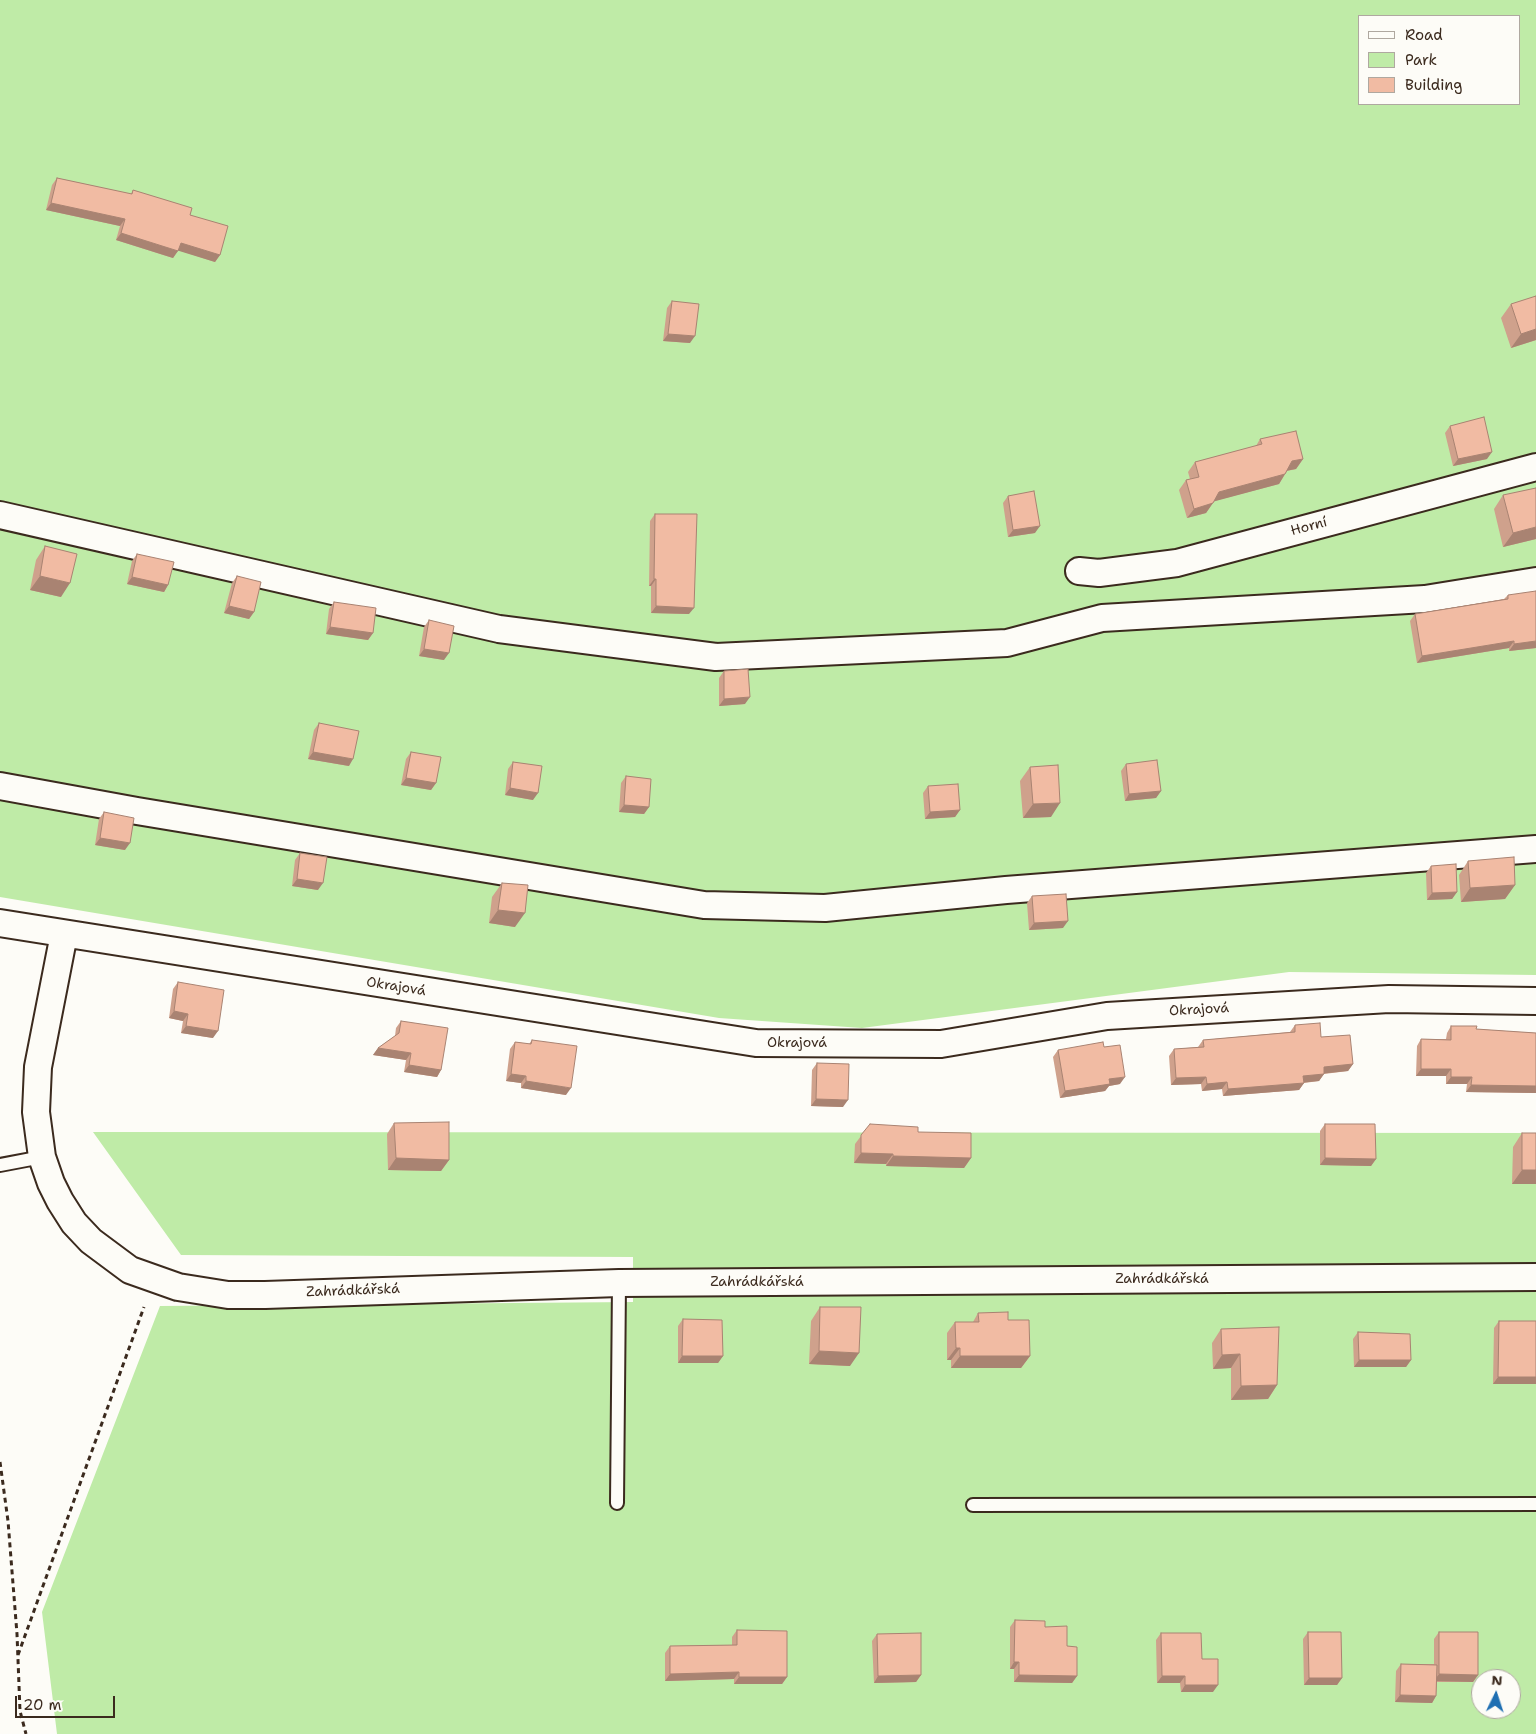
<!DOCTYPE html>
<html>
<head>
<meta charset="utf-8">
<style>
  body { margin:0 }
  #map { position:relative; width:1536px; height:1734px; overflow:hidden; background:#fdfcf7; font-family:"Shantell Sans",sans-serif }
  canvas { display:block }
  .legend { position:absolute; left:1358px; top:15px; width:162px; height:90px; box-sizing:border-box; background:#fdfcf7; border:1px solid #afa8a0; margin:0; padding:6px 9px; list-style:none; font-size:15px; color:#3b2a1e }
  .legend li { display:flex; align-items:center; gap:10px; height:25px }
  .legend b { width:25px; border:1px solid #afa8a0 }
  .north { position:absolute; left:1471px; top:1669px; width:50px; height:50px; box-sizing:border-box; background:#fdfcf7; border:1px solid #afa8a0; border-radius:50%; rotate:4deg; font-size:14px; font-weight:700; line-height:20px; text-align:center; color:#3b2a1e }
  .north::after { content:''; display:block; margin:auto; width:18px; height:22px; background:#1f6fb2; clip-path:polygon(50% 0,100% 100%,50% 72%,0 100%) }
  .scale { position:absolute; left:15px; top:1696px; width:100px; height:22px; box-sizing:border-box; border:2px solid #3b2a1e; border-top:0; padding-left:6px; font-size:15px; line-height:18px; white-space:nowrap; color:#3b2a1e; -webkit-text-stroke:4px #fdfcf7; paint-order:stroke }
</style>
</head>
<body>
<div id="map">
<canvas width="1536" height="1734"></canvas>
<ul class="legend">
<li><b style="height:6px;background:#fdfcf7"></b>Road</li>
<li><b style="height:14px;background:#bfeba7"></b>Park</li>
<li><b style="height:14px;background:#f1bba3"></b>Building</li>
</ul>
<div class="north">N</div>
<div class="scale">20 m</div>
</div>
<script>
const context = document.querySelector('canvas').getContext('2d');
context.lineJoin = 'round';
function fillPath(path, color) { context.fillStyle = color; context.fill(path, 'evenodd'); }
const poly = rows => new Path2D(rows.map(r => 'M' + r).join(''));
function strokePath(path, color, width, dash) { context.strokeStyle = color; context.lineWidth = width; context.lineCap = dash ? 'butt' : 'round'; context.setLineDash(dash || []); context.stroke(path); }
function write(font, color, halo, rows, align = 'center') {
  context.font = font + ' "Shantell Sans",sans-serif'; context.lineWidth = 4.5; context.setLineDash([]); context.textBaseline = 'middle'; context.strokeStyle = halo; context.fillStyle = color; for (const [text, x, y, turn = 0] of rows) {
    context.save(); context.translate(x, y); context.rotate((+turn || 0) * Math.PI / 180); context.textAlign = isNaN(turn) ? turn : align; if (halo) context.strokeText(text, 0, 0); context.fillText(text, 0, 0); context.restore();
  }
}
const green = poly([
  [0,0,1536,0,1536,975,1289,972,862,1028,719,1018,0,897],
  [1360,16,1520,16,1520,104,1360,104],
  [93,1132,1536,1133,1536,1734,57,1734,42,1612,160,1306,633,1302,633,1257,181,1255],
  [1481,1679,1511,1679,1511,1709,1481,1709]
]);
const path = poly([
  [0,1462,8,1521,17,1634,20,1711,26,1734],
  [18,1655,144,1307]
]);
const lane = poly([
  [0,1165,42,1157],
  [617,1503,619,1283],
  [973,1505,1536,1504]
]);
const street = poly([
  [0,515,499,629,716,657,1007,643,1102,618,1425,599,1536,581],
  [1079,571,1099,573,1177,563,1536,467],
  [0,786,137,811,704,905,825,908,1006,890,1536,849],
  [0,923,756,1043,941,1044,1107,1016,1389,999,1536,1001],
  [64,934,38,1067,36,1112,42,1157,51,1183,60,1201,74,1223,91,1241,130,1270,178,1287,228,1295,265,1295,619,1283,1536,1277]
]);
const wall = poly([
  [57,178,131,194,133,190,190,215,220,255,215,262,178,250,173,258,116,240,120,226,46,210,52,185],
  [672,301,690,343,663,341,667,308],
  [1511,304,1536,340,1511,348,1501,318],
  [1450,426,1487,459,1453,466,1445,433],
  [1260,439,1303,459,1296,469,1287,471,1279,484,1214,501,1206,513,1187,518,1179,490,1186,480,1190,479,1188,472,1195,462,1256,446],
  [1503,495,1536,539,1503,547,1494,509],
  [1008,496,1035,533,1008,537,1003,503],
  [655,514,689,614,651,613,651,586,649,586,650,521],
  [45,546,61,597,30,590,36,560],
  [137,554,168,585,164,592,127,584,132,561],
  [237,576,254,612,249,619,224,613,232,583],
  [1508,595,1536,648,1509,651,1509,648,1417,663,1410,621,1415,614,1504,599],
  [334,602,373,633,368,640,326,634,329,609],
  [429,620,444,660,419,656,424,627],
  [724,671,745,704,719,706,719,678],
  [319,723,349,766,308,759,314,730],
  [411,752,436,783,431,790,401,785,406,759],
  [513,762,533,800,505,795,508,769],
  [1126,764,1161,791,1156,798,1125,801,1121,771],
  [1030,767,1051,817,1023,818,1020,781],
  [626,776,649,807,644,814,619,812,621,783],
  [928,786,960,810,955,817,925,819,923,793],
  [104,812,125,850,95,845,99,819],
  [300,853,318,890,292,886,295,860],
  [1468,861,1515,885,1505,899,1461,902,1459,875],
  [1431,866,1457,892,1452,899,1427,900,1426,873],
  [502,883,515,927,489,923,492,897],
  [1032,896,1063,928,1029,930,1027,903],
  [178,982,213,1038,181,1033,183,1021,169,1018,173,989],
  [401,1021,441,1070,437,1077,404,1072,406,1060,373,1055,378,1048,395,1036,396,1028],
  [1295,1025,1321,1037,1353,1064,1348,1071,1324,1074,1319,1081,1304,1083,1299,1090,1223,1096,1222,1089,1202,1091,1201,1084,1171,1085,1169,1056,1174,1049,1198,1047,1203,1040,1290,1032],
  [1451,1026,1476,1029,1536,1033,1536,1093,1466,1092,1467,1084,1446,1084,1446,1076,1416,1076,1417,1046,1421,1039,1446,1039,1447,1033],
  [532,1040,566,1095,521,1088,521,1083,506,1081,510,1049,515,1042,529,1044],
  [1104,1047,1120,1084,1109,1086,1105,1091,1060,1098,1053,1057,1058,1050],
  [817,1063,843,1107,811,1106,812,1070],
  [394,1123,449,1160,441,1171,388,1170,387,1134],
  [870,1124,918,1132,971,1158,964,1168,886,1166,886,1164,854,1163,855,1144],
  [1325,1124,1376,1159,1371,1166,1320,1165,1320,1131],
  [1522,1133,1536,1184,1512,1184,1513,1147],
  [820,1307,850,1366,809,1364,811,1321],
  [978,1313,1008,1320,1030,1356,1021,1368,951,1368,951,1360,947,1360,947,1333,955,1322,973,1322],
  [683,1319,723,1356,718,1363,678,1363,678,1326],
  [1499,1321,1536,1321,1536,1384,1493,1384,1494,1328],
  [1221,1329,1277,1385,1268,1399,1231,1400,1231,1368,1213,1369,1212,1343],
  [1358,1332,1411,1360,1406,1367,1354,1367,1353,1339],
  [1015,1620,1045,1627,1067,1646,1077,1676,1072,1683,1014,1682,1014,1669,1010,1669,1010,1627],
  [737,1630,787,1677,782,1684,734,1684,734,1679,665,1681,665,1653,670,1646,732,1645,732,1637],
  [1308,1632,1342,1678,1337,1685,1304,1685,1303,1639],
  [1439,1632,1478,1675,1473,1682,1437,1682,1436,1696,1432,1703,1395,1702,1396,1671,1401,1664,1434,1664,1434,1639],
  [1161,1633,1202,1659,1213,1692,1181,1692,1180,1683,1157,1683,1156,1640],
  [877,1634,921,1675,916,1682,874,1683,872,1641]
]);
const shadedWall = poly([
  [51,203,125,219,120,226,46,210],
  [121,233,178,251,173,258,116,240],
  [181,243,220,255,215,262,176,250],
  [1536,329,1536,340,1511,348,1521,334],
  [668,334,695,336,690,343,663,341],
  [1492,452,1487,459,1453,466,1458,459],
  [1303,459,1296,469,1285,471,1292,461],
  [1285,474,1279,484,1212,502,1219,492],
  [1213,503,1206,513,1187,518,1194,509],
  [1040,526,1035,533,1008,537,1013,530],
  [1536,527,1536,539,1503,547,1513,533],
  [40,576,70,583,61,597,30,590],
  [132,577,168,585,164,592,127,584],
  [654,579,656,579,651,586,649,586],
  [229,606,254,612,249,619,224,613],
  [656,606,694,608,689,614,651,613],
  [330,627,373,633,368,640,326,634],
  [1514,641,1509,648,1417,663,1422,656],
  [1536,641,1536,648,1509,651,1514,644],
  [424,649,449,653,444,660,419,656],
  [750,697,745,704,719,706,724,699],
  [313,752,353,759,349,766,308,759],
  [406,778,436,783,431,790,401,785],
  [510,788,538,793,533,800,505,795],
  [1161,791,1156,798,1125,801,1129,794],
  [1060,803,1051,817,1023,818,1033,804],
  [624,805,649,807,644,814,619,812],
  [960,810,955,817,925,819,930,812],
  [100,838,130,843,125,850,95,845],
  [297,879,323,883,318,890,292,886],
  [1515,885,1505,899,1461,902,1470,888],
  [1457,892,1452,899,1427,900,1432,893],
  [498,910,525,913,515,927,489,923],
  [1068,921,1063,928,1029,930,1034,923],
  [174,1011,188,1014,183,1021,169,1018],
  [186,1026,218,1031,213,1038,181,1033],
  [378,1048,411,1053,406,1060,373,1055],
  [1353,1064,1348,1071,1319,1074,1324,1067],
  [409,1065,441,1070,437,1077,404,1072],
  [1421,1069,1451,1069,1446,1076,1416,1076],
  [511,1074,526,1076,521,1083,506,1081],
  [1324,1074,1319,1081,1299,1083,1303,1076],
  [1125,1077,1120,1084,1109,1086,1105,1091,1060,1098,1065,1091,1109,1079],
  [1206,1077,1201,1084,1171,1085,1176,1078],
  [1451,1077,1472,1077,1467,1084,1446,1084],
  [526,1081,571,1088,566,1095,521,1088],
  [1227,1082,1222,1089,1202,1091,1207,1084],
  [1304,1083,1299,1090,1223,1096,1228,1089],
  [1471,1085,1536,1086,1536,1093,1466,1092],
  [816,1099,848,1100,843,1107,811,1106],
  [861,1153,893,1154,886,1164,854,1163],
  [893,1156,971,1158,964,1168,886,1166],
  [396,1158,449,1160,441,1171,388,1170],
  [1325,1158,1376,1159,1371,1166,1320,1165],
  [1522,1170,1536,1170,1536,1184,1512,1184],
  [956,1348,960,1348,951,1360,947,1360],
  [819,1351,859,1353,850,1366,809,1364],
  [1240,1354,1231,1368,1213,1369,1222,1355],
  [682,1356,723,1356,718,1363,678,1363],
  [960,1356,1030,1356,1021,1368,951,1368],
  [1359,1360,1411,1360,1406,1367,1354,1367],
  [1498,1377,1536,1377,1536,1384,1493,1384],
  [1277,1385,1268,1399,1231,1400,1241,1386],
  [1014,1662,1019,1662,1014,1669,1010,1669],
  [739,1672,734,1679,665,1681,670,1674],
  [1439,1674,1478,1675,1473,1682,1434,1681],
  [921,1675,916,1682,874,1683,878,1676],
  [1019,1675,1077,1676,1072,1683,1014,1682],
  [1162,1676,1185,1676,1180,1683,1157,1683],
  [739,1677,787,1677,782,1684,734,1684],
  [1309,1678,1342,1678,1337,1685,1304,1685],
  [1185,1685,1218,1685,1213,1692,1181,1692],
  [1400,1695,1436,1696,1432,1703,1395,1702]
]);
const building = poly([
  [57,178,132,194,133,190,192,208,190,215,228,226,220,255,181,243,178,251,121,233,125,219,51,203,57,178],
  [1536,296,1536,329,1521,334,1511,304,1536,296],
  [672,301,699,304,695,336,668,334,672,301],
  [1484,417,1492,452,1458,459,1450,426,1484,417],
  [1296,431,1303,459,1292,461,1285,474,1219,492,1213,503,1194,509,1186,480,1199,477,1195,462,1262,444,1260,439,1296,431],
  [1536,488,1536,527,1513,533,1503,495,1536,488],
  [1034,491,1040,526,1013,530,1008,496,1034,491],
  [655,514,697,514,694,608,656,606,656,579,654,579,655,514],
  [45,546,77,554,70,583,40,576,45,546],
  [137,554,174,562,168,585,132,577,137,554],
  [237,576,261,582,254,612,229,606,237,576],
  [1536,591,1536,641,1514,644,1514,641,1422,656,1415,614,1508,599,1508,595,1536,591],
  [334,602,376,608,373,633,330,627,334,602],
  [429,620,454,626,449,653,424,649,429,620],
  [748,669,750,697,724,699,724,671,748,669],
  [319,723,359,731,353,759,313,752,319,723],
  [411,752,441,757,436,783,406,778,411,752],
  [1157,760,1161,791,1129,794,1126,764,1157,760],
  [513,762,542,766,538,793,510,788,513,762],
  [1058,765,1060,803,1033,804,1030,767,1058,765],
  [626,776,651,779,649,807,624,805,626,776],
  [958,784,960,810,930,812,928,786,958,784],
  [104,812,134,818,130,843,100,838,104,812],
  [300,853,327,857,323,883,297,879,300,853],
  [1514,857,1515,885,1470,888,1468,861,1514,857],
  [1456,864,1457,892,1432,893,1431,866,1456,864],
  [502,883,528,885,525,913,498,910,502,883],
  [1066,894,1068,921,1034,923,1032,896,1066,894],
  [178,982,224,990,218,1031,186,1026,188,1014,174,1011,178,982],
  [401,1021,448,1028,441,1070,409,1065,411,1053,378,1048,399,1033,401,1021],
  [1320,1023,1321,1037,1350,1035,1353,1064,1324,1067,1324,1074,1303,1076,1304,1083,1228,1089,1227,1082,1207,1084,1206,1077,1176,1078,1174,1049,1204,1047,1203,1040,1295,1032,1295,1025,1320,1023],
  [1451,1026,1477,1026,1476,1029,1536,1033,1536,1086,1471,1085,1472,1077,1451,1077,1451,1069,1421,1069,1421,1039,1451,1040,1451,1026],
  [532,1040,577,1046,571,1088,526,1081,526,1076,511,1074,515,1042,531,1044,532,1040],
  [1103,1042,1104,1047,1120,1045,1125,1077,1109,1079,1110,1084,1065,1091,1058,1050,1103,1042],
  [817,1063,849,1064,848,1100,816,1099,817,1063],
  [449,1122,449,1160,396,1158,394,1123,449,1122],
  [870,1124,918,1127,918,1132,971,1133,971,1158,893,1156,893,1154,861,1153,861,1135,870,1124],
  [1325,1124,1375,1124,1376,1159,1325,1158,1325,1124],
  [1522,1133,1536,1133,1536,1170,1522,1170,1522,1133],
  [820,1307,861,1307,859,1353,819,1351,820,1307],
  [1008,1312,1008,1320,1029,1320,1030,1356,960,1356,960,1348,956,1348,955,1322,979,1322,978,1313,1008,1312],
  [683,1319,722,1320,723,1356,682,1356,683,1319],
  [1499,1321,1536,1321,1536,1377,1498,1377,1499,1321],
  [1279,1327,1277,1385,1241,1386,1240,1354,1222,1355,1221,1329,1279,1327],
  [1358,1332,1410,1334,1411,1360,1359,1360,1358,1332],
  [1015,1620,1045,1621,1045,1627,1067,1626,1067,1646,1077,1647,1077,1676,1019,1675,1019,1662,1014,1662,1015,1620],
  [737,1630,787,1631,787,1677,739,1677,739,1672,670,1674,670,1646,737,1645,737,1630],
  [1308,1632,1341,1632,1342,1678,1309,1678,1308,1632],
  [1439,1632,1478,1632,1478,1675,1439,1674,1439,1632],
  [921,1633,921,1675,878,1676,877,1634,921,1633],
  [1161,1633,1201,1633,1202,1659,1218,1659,1218,1685,1185,1685,1185,1676,1162,1676,1161,1633],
  [1401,1664,1437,1665,1436,1696,1400,1695,1401,1664]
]);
const streetNames = [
  ["Horní",1309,527,-15],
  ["Okrajová",396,987,9],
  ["Okrajová",1199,1010,-3],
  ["Okrajová",797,1043],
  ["Zahrádkářská",1162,1279],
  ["Zahrádkářská",757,1282],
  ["Zahrádkářská",353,1291,-2]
];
fillPath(green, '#bfeba7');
strokePath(lane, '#3b2a1e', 16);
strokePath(street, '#3b2a1e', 30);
strokePath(path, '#3b2a1e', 3, [5, 4]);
strokePath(lane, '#fdfcf7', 12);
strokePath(street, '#fdfcf7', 26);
fillPath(wall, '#cfa18c');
fillPath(shadedWall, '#a98372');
fillPath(building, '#f1bba3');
strokePath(building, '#a98372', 1);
write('14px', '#3b2a1e', '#fdfcf7', streetNames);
</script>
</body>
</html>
